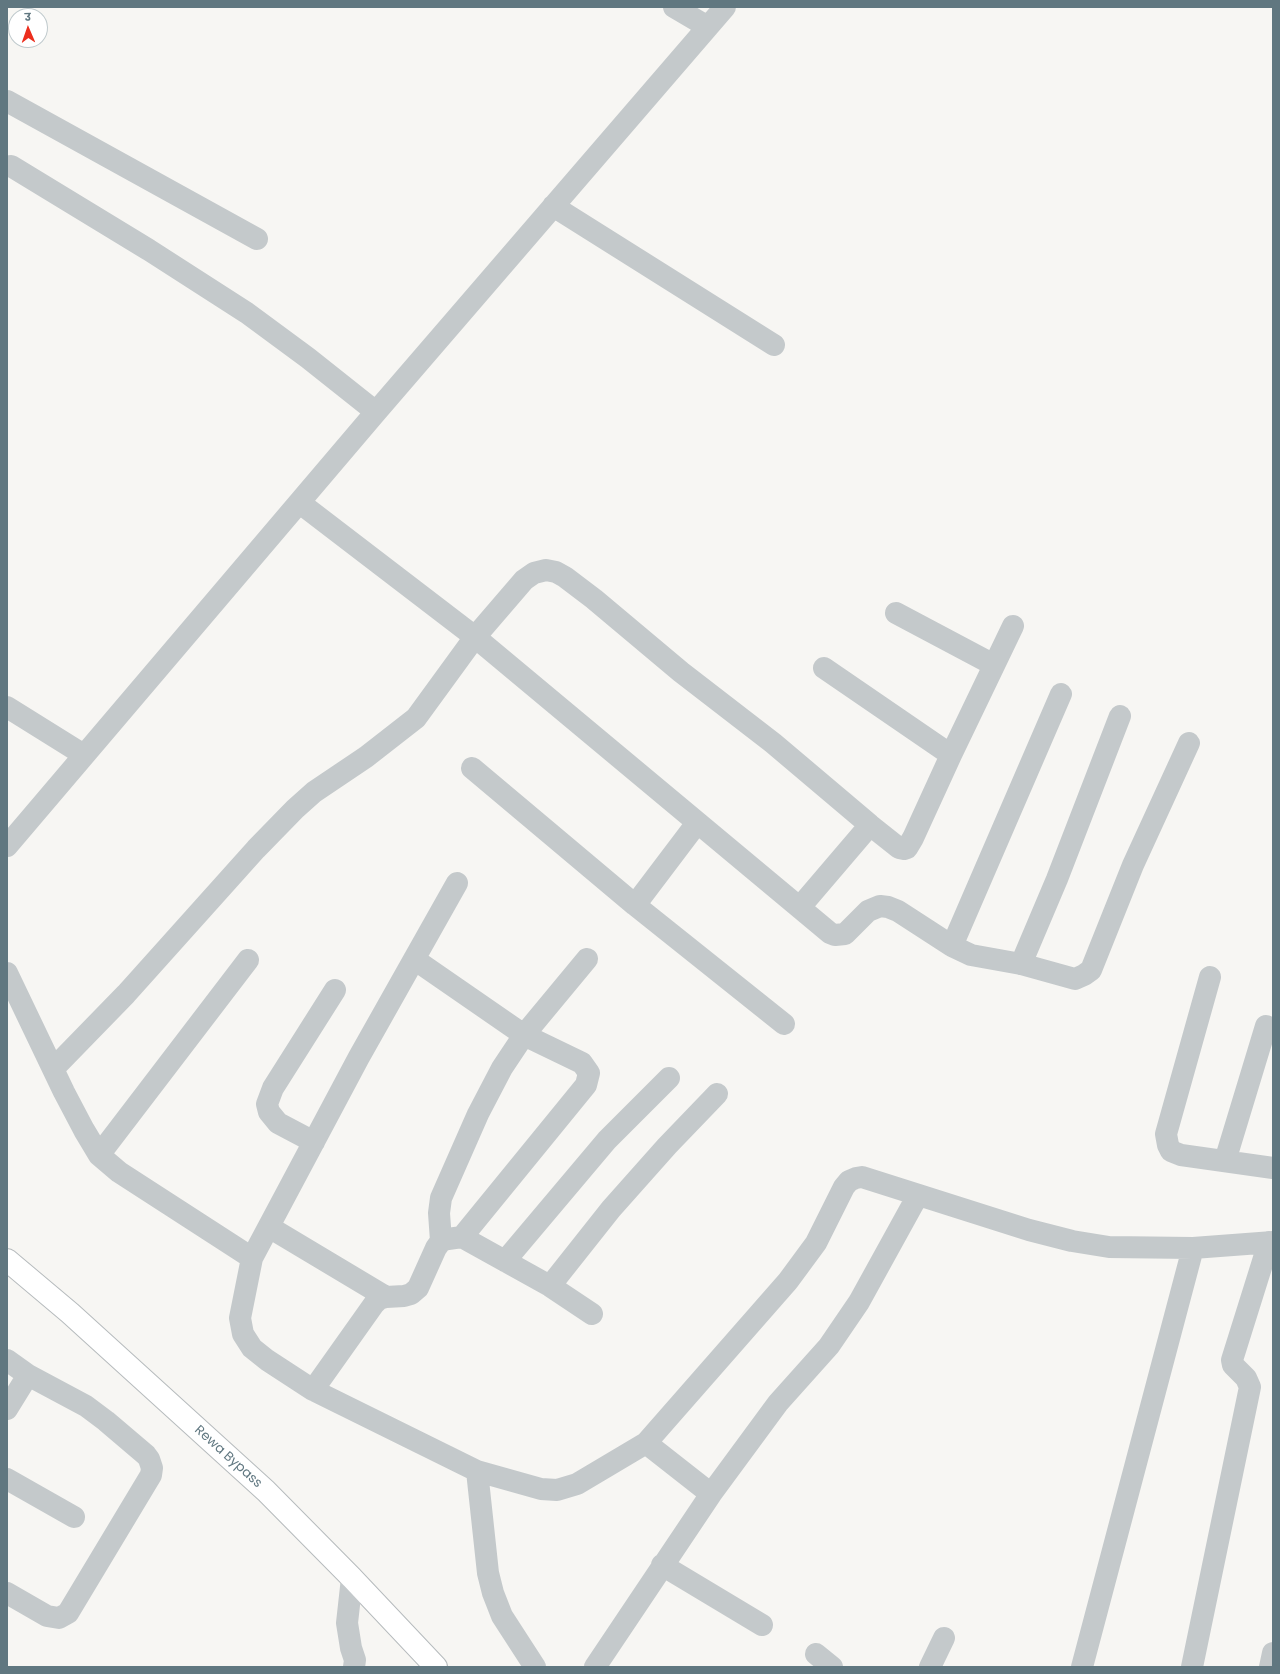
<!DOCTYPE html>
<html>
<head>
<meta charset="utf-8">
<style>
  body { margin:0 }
  #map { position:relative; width:1280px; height:1674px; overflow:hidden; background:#f7f6f3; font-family:Poppins,"Noto Sans Devanagari",sans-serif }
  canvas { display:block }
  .frame { position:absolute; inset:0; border:8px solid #607780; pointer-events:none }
  .north { position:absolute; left:8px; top:8px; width:40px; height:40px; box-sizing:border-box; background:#fff; border:1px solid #bfc9cc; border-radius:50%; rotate:358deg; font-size:11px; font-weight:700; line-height:16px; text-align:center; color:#607780 }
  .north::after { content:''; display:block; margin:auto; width:14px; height:18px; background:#ec2e1d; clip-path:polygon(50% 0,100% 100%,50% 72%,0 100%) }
</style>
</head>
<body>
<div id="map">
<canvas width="1280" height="1674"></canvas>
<div class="frame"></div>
<div class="north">उ</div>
</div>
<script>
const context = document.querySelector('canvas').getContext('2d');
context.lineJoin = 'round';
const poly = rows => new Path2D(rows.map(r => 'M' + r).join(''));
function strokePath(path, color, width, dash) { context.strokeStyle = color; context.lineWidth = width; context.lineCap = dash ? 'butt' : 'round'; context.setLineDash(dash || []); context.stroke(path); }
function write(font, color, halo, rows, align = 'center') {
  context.font = font + ' Poppins,sans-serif'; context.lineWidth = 4; context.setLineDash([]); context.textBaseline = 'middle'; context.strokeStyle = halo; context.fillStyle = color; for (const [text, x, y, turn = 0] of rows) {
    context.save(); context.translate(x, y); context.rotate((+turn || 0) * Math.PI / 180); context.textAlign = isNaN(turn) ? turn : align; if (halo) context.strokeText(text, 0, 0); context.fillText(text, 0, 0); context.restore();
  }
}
const minor = poly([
  [674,7,708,27],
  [7,101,257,239],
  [11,166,149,250,247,313,308,358,376,412],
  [553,206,774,345],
  [300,503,475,637,830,933,835,935,845,934,868,911,880,906,888,907,898,911,952,946,971,955,1021,964,1075,979,1084,975,1091,970,1133,865,1189,743],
  [896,613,994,665],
  [824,668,951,755],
  [7,707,84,755],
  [472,768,635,905,784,1024],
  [7,846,376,412,725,7],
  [457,883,359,1057,252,1258,240,1318,243,1334,252,1348,267,1360,313,1390,477,1471,488,1573,493,1593,502,1616,535,1667],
  [635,905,697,823],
  [800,907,870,825],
  [952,946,1061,694],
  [414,959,524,1035,582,1063,589,1073,586,1085,462,1237],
  [1021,964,1057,879,1120,716],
  [7,973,64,1092,84,1130,99,1155,119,1172,252,1258],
  [1210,977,1166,1134,1168,1145,1171,1151,1181,1155,1273,1168],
  [53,1069,126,994,256,849,295,809,314,792,366,757,416,718,475,637,524,580,534,573,546,570,556,572,565,577,594,599,681,672,773,743,870,825,899,848,904,849,907,848,913,838,951,755,1013,626],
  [314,1142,278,1123,269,1112,267,1104,273,1088,335,990],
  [99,1155,248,960],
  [1225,1161,1266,1026],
  [269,1227,386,1297],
  [441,1241,439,1213,441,1198,478,1114,502,1068,524,1035,587,959],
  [505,1261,607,1140,669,1078],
  [550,1286,611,1209,667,1146,717,1094],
  [7,1360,28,1375,86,1406,106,1421,146,1455,149,1459,152,1468,151,1475,68,1613,59,1618,47,1616,7,1593],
  [313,1390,374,1304,379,1299,386,1297,404,1296,411,1294,418,1288,436,1248,441,1241,448,1239,462,1237,469,1241,550,1286,592,1314],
  [7,1409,28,1375],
  [646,1443,711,1494],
  [477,1471,541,1489,557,1490,577,1484,646,1443,788,1281,816,1243,844,1187,849,1181,856,1178,862,1177,1029,1230,1072,1241,1109,1247,1193,1248,1273,1242],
  [7,1479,74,1517],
  [662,1565,762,1625],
  [352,1578,347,1623,351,1648,355,1660,354,1667],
  [816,1654,832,1667],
  [595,1667,711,1494,778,1403,829,1346,859,1302,918,1195],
  [930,1667,944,1638],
  [1082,1667,1193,1248],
  [1192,1667,1250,1387,1246,1378,1233,1365,1232,1360,1269,1242],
  [1270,1667,1273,1653]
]);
const highway = poly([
  [7,1260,70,1313,266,1491,352,1578,436,1667]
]);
const streetNames = [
  ["Rewa Bypass",228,1457,42]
];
strokePath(highway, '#b6bbbd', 24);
strokePath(minor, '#c4c9cb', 22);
strokePath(highway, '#fff', 22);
write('13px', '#607780', '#fff', streetNames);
</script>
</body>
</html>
